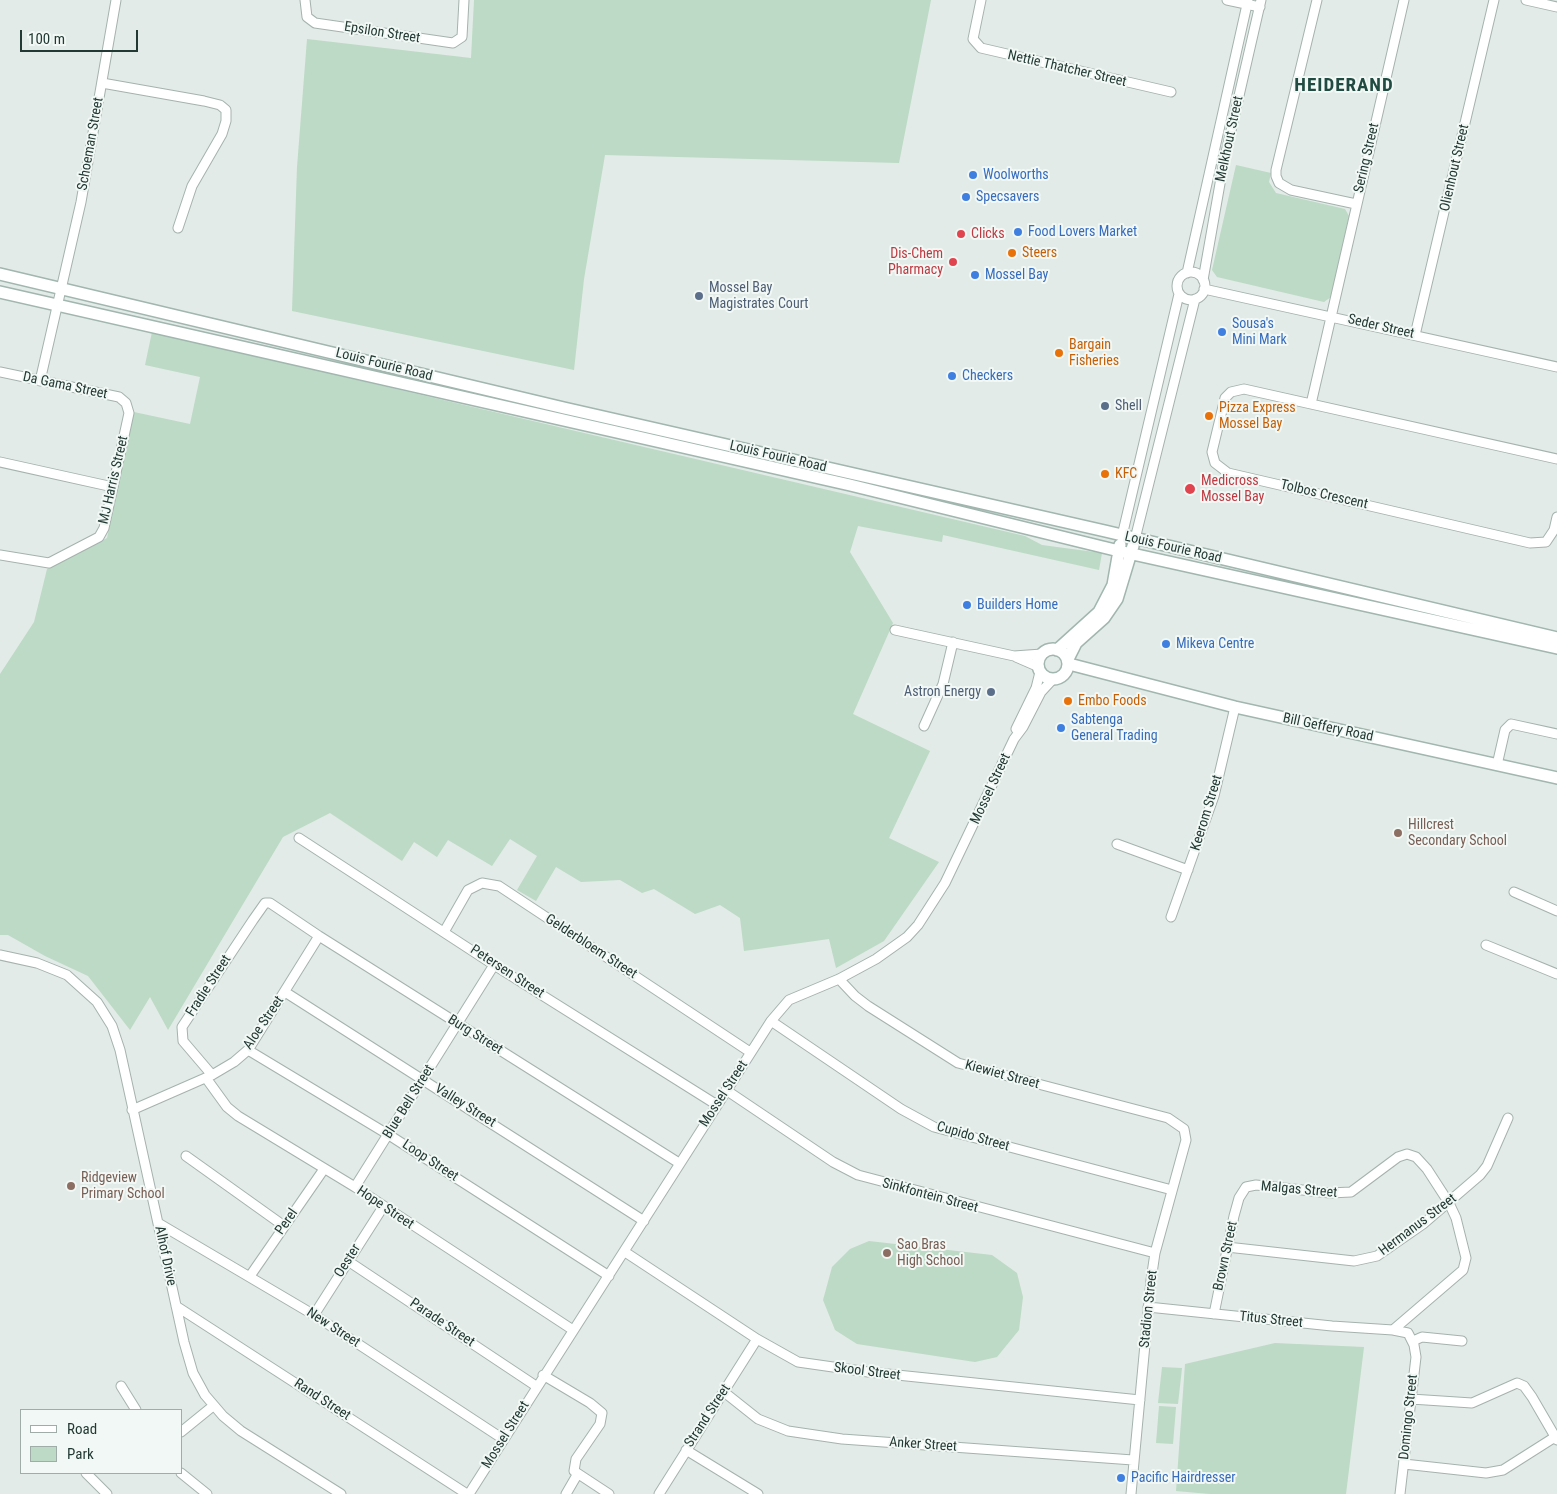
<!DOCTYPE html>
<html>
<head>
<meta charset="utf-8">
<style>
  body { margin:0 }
  #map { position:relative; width:1557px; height:1494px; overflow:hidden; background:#e2ebe7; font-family:"Roboto Condensed",sans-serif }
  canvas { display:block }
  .legend { position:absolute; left:20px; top:1409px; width:162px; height:65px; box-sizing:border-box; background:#f2f8f5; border:1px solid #9faca8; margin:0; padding:6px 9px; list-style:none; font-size:15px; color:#233a34 }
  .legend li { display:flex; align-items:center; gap:10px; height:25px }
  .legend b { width:25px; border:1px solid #9faca8 }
  .scale { position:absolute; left:20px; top:30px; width:118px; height:22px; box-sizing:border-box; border:2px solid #233a34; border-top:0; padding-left:6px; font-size:15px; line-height:18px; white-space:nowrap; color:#233a34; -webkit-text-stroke:4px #f2f8f5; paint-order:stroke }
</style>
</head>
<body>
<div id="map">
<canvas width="1557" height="1494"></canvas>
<ul class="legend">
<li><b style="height:6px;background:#fff"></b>Road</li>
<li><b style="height:14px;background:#bcdac5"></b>Park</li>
</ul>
<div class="scale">100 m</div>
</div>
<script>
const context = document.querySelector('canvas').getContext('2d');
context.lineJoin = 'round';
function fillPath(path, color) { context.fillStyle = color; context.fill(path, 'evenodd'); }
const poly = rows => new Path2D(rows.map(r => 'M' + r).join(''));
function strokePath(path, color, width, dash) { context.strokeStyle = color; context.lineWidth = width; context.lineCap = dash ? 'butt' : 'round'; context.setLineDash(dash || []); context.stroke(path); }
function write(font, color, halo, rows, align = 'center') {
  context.font = font + ' "Roboto Condensed",sans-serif'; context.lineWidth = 4; context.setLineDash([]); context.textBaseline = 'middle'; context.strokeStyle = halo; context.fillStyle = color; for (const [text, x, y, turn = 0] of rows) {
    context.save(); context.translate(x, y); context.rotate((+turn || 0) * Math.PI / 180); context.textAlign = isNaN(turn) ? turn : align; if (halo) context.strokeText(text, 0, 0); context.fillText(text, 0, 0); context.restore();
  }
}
const green = poly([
  [474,0,931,0,899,163,605,155,584,279,574,370,292,311,297,167,307,39,471,58],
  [1236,165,1271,173,1269,182,1276,193,1345,209,1349,216,1331,297,1324,302,1217,277,1212,270],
  [152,332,1025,536,1042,545,1102,553,1099,570,943,535,942,542,858,526,850,552,893,623,853,714,930,751,889,838,939,862,884,941,836,968,829,939,744,951,740,918,720,905,695,914,654,889,642,893,620,880,581,882,556,867,536,901,517,890,537,856,510,839,492,866,448,840,437,857,414,842,402,861,330,813,283,837,168,1030,150,997,130,1030,88,976,45,956,8,935,0,935,0,674,34,622,47,569,107,538,134,412,190,424,200,377,145,365],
  [869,1241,992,1255,1017,1273,1023,1297,1019,1330,997,1357,975,1362,857,1344,835,1330,823,1300,832,1267,850,1249],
  [1275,1343,1364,1347,1346,1494,1210,1494,1176,1491,1185,1364],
  [1162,1367,1182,1368,1178,1404,1158,1403],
  [1159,1406,1176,1407,1173,1444,1156,1443]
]);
const street = poly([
  [305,0,307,17,315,23,453,43,462,37,464,0],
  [981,0,973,39,981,48,1171,92],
  [1227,0,1260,7],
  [1317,0,1276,170,1276,176,1279,183,1291,190,1356,204],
  [1526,0,1557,7],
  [102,83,204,101,220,105,226,110,226,121,222,134,192,186,178,228],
  '1177 286a14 14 0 1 1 28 0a14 14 0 1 1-28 0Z',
  [1187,273,1248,0],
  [1203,280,1224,161,1261,0],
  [1204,289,1557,367],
  [1415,335,1494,0],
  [0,372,119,397,126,403,129,413,104,528,99,537,49,563,0,555],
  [40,381,81,202,116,0],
  [1311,404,1404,0],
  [1557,459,1244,389,1231,392,1225,398,1212,452,1215,463,1228,473,1530,543,1546,542,1554,530,1557,517],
  [0,462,113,487],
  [1122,536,1179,294],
  [1135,539,1195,299],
  [895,630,1014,656,1042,654],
  [1016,657,1039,667],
  [924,726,943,684,953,642],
  [1016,729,1036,688,1040,672],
  [1497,765,1505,730,1511,724,1557,734],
  [299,838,494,965,717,1105],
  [1117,844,1188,870],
  [1514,892,1557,911],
  [1171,917,1214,796,1235,707],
  [444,932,468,890,482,883,499,886,750,1052],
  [1486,945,1557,974],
  [0,955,37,963,67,975,97,1002,112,1026,120,1050,184,1342,193,1373,205,1395,223,1416,241,1431,341,1494],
  [839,979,855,996,868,1006,958,1063,1168,1118,1184,1129,1186,1140,1155,1253,1151,1280,1131,1494],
  [285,992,644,1221],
  [771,1021,901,1109,934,1127,1172,1190],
  [248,1050,389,1135,609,1276],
  [212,1075,183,1041,182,1027,253,920,265,903,270,903,319,936,679,1163],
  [206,1078,227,1107,238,1116,355,1187,573,1330],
  [726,1090,833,1162,858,1175,1155,1253],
  [132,1110,212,1075,234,1062,248,1050,319,936],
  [186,1156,284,1226],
  [355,1187,494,965],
  [158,1223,314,1315,503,1439],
  [1227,1247,1354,1261,1377,1256,1423,1224,1480,1175,1487,1166,1508,1118],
  [625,1252,757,1339,798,1362,868,1372,1140,1400],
  [348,1261,536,1386],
  [250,1276,324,1169],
  [176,1306,467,1494],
  [1148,1307,1332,1326,1393,1330,1463,1270,1466,1258,1456,1218,1449,1203,1427,1169,1416,1157,1407,1154,1398,1157,1351,1192,1330,1193,1256,1185,1246,1187,1239,1198,1234,1216,1214,1314],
  [314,1315,383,1207],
  [1393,1330,1408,1333,1414,1345,1416,1357,1400,1494],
  [1413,1341,1422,1337,1462,1341],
  [543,1375,590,1403,602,1413,600,1424,576,1459,574,1471,609,1494],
  [121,1386,136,1410],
  [724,1392,758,1419,788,1431,842,1439,1133,1460],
  [1411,1399,1472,1403,1517,1383,1524,1386,1532,1397,1557,1440],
  [181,1432,213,1406],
  [686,1450,758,1494],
  [1404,1464,1486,1473,1503,1470,1555,1437],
  [86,1473,107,1494],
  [181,1473,207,1494],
  [469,1494,771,1021,789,1000,839,979,876,959,907,937,918,925,945,883,1014,739,1023,727,1041,692,1053,679],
  [566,1494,577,1475],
  [659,1494,757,1339]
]);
const secondary = poly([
  [0,274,564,408,1105,531,1557,638],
  [0,292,850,485,1119,551,1557,648],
  '1038 664a15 15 0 1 1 30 0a15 15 0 1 1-30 0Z',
  [1057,650,1099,612,1113,585,1120,545],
  [1068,659,1076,643,1104,618,1117,599,1133,546],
  [1069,664,1235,707,1557,778]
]);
const markers = [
  [973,175,5,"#3f7fe0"],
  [966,197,5,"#3f7fe0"],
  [1018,232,5,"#3f7fe0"],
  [961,234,5,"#e0444e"],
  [1012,253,5,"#e8710a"],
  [953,262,5,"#e0444e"],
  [975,275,5,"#3f7fe0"],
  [699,296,5,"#5c6f8a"],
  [1222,332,5,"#3f7fe0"],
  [1059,353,5,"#e8710a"],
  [952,376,5,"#3f7fe0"],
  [1105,406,5,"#5c6f8a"],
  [1209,416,5,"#e8710a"],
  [1105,474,5,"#e8710a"],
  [1190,489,6,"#e0444e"],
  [967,605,5,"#3f7fe0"],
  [1166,644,5,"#3f7fe0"],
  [991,692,5,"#5c6f8a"],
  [1068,701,5,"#e8710a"],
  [1061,728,5,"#3f7fe0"],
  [1398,833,5,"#8d6e63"],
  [71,1186,5,"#8d6e63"],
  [887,1253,5,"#8d6e63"],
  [1121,1478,5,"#3f7fe0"]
];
const streetNames = [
  ["Epsilon Street",382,33,9],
  ["Nettie Thatcher Street",1067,69,13],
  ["Melkhout Street",1230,139,-78],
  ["Schoeman Street",91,144,-80],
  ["Sering Street",1367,158,-77],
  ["Olienhout Street",1455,168,-77],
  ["Seder Street",1381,327,13],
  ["Louis Fourie Road",384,365,14],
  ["Da Gama Street",65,386,12],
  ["Louis Fourie Road",778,457,13],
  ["MJ Harris Street",114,480,-77],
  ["Tolbos Crescent",1324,495,13],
  ["Louis Fourie Road",1173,548,13],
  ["Bill Geffery Road",1328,728,12],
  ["Mossel Street",991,789,-65],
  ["Keerom Street",1207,813,-73],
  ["Gelderbloem Street",591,947,33],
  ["Petersen Street",507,972,33],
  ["Fradie Street",209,986,-57],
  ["Aloe Street",264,1023,-56],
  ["Burg Street",475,1035,32],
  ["Kiewiet Street",1002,1075,15],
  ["Mossel Street",724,1094,-57],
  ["Blue Bell Street",409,1102,-58],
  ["Valley Street",465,1106,32],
  ["Cupido Street",973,1137,16],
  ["Loop Street",430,1161,33],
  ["Malgas Street",1299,1190,5],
  ["Sinkfontein Street",930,1196,15],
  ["Hope Street",385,1208,34],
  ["Perel",287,1222,-55],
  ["Hermanus Street",1418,1225,-37],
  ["Alhof Drive",165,1256,78],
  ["Brown Street",1226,1256,-78],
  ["Oester",348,1261,-58],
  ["Stadion Street",1149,1309,-84],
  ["Titus Street",1271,1320,6],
  ["Parade Street",442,1323,34],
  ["New Street",333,1328,33],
  ["Skool Street",867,1372,7],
  ["Rand Street",322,1400,33],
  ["Strand Street",708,1416,-57],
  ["Domingo Street",1409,1417,-84],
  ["Mossel Street",506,1435,-58],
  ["Anker Street",923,1445,4]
];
const shopNames = [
  ["Woolworths",983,175],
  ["Specsavers",976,197],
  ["Food Lovers Market",1028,232],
  ["Mossel Bay",985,275],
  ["Sousa's",1232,324],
  ["Mini Mark",1232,340],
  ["Checkers",962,376],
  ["Builders Home",977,605],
  ["Mikeva Centre",1176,644],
  ["Sabtenga",1071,720],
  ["General Trading",1071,736],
  ["Pacific Hairdresser",1131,1478]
];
const healthNames = [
  ["Clicks",971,234],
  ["Dis-Chem",943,254,"right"],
  ["Pharmacy",943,270,"right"],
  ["Medicross",1201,481],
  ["Mossel Bay",1201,497]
];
const foodNames = [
  ["Steers",1022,253],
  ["Bargain",1069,345],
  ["Fisheries",1069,361],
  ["Pizza Express",1219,408],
  ["Mossel Bay",1219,424],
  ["KFC",1115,474],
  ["Embo Foods",1078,701]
];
const serviceNames = [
  ["Mossel Bay",709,288],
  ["Magistrates Court",709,304],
  ["Shell",1115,406],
  ["Astron Energy",981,692,"right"]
];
const educationNames = [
  ["Hillcrest",1408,825],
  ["Secondary School",1408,841],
  ["Ridgeview",81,1178],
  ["Primary School",81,1194],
  ["Sao Bras",897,1245],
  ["High School",897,1261]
];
const districtNames = [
  ["HEIDERAND",1344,86]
];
fillPath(green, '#bcdac5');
strokePath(street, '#a5b2ae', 11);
strokePath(secondary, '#a1b6af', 14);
strokePath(street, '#fff', 9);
strokePath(secondary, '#fff', 11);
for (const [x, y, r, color] of markers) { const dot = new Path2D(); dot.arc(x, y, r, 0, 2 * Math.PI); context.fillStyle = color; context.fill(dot); strokePath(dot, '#f2f8f5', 2); }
write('14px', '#233a34', '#f2f8f5', streetNames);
write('14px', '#366cbe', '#f2f8f5', shopNames, 'left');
write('14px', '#be3a42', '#f2f8f5', healthNames, 'left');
write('14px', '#c56008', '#f2f8f5', foodNames, 'left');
write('14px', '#4e5e75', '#f2f8f5', serviceNames, 'left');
write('14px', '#785e54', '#f2f8f5', educationNames, 'left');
context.letterSpacing = '1px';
write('bold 19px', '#214b41', '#f2f8f5', districtNames);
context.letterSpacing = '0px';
</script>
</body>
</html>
